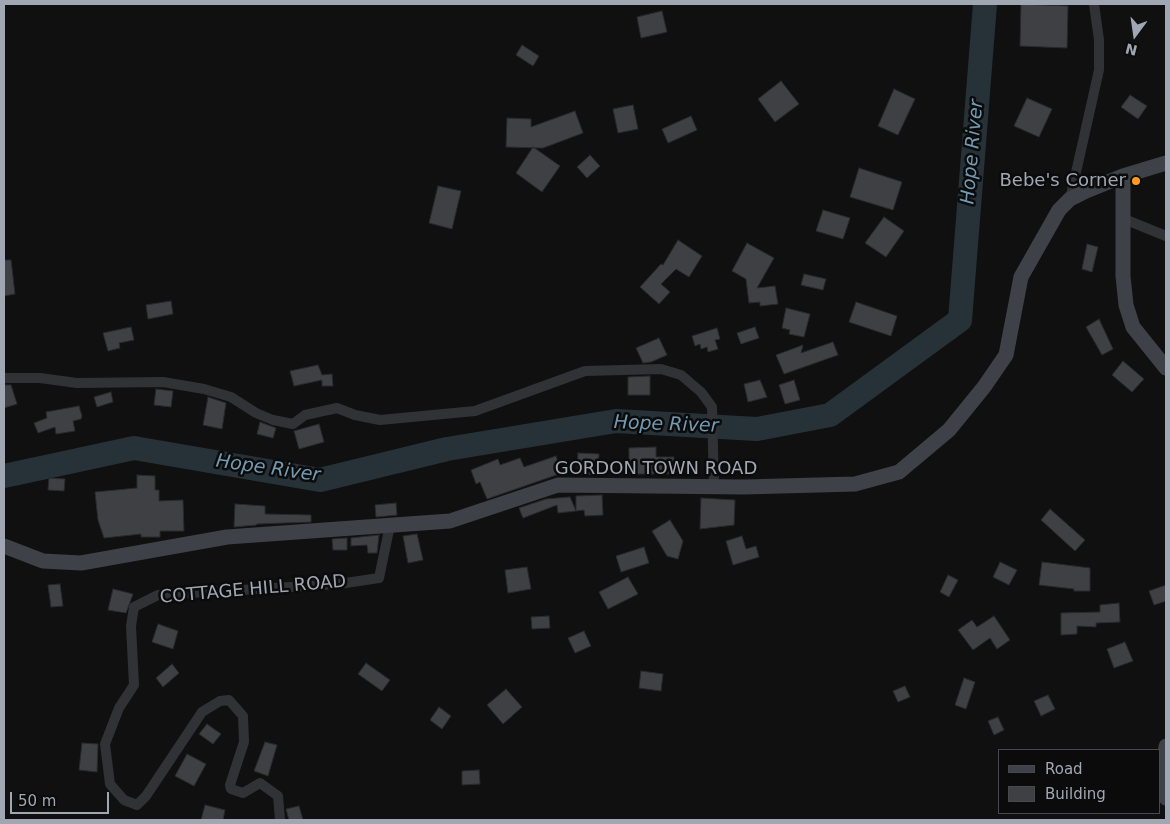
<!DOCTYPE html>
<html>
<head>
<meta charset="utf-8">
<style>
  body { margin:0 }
  #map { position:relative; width:1170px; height:824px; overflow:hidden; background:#101011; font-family:"DejaVu Sans",sans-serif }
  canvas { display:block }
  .frame { position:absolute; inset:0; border:5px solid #a0a7b3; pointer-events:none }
  .legend { position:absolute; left:998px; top:749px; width:162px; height:65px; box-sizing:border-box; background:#0b0b0c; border:1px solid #47494f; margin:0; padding:6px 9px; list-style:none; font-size:15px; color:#a0a7b3 }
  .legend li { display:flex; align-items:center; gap:10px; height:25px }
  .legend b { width:25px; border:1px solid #47494f }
  .north { position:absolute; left:1110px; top:10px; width:50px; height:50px; -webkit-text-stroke:4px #0b0b0c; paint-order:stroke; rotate:194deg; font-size:14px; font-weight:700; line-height:20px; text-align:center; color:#a0a7b3 }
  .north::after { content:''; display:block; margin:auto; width:18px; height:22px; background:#a0a7b3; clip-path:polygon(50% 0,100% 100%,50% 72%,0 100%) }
  .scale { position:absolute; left:10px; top:792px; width:99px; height:22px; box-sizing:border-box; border:2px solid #a0a7b3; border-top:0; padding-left:6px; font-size:15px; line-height:18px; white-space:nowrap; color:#a0a7b3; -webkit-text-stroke:4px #0b0b0c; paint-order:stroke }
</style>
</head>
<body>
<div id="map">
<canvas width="1170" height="824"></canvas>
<div class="frame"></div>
<ul class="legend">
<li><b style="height:6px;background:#3e4147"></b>Road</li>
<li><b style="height:14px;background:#3e4044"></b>Building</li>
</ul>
<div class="north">N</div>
<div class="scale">50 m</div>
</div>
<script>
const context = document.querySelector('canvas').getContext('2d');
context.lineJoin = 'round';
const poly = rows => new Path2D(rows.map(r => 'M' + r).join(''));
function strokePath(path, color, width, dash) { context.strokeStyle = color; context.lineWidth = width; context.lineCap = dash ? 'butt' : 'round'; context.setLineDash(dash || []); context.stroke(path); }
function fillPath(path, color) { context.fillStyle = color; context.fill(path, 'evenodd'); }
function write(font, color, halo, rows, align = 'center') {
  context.font = font + ' "DejaVu Sans",sans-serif'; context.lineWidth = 5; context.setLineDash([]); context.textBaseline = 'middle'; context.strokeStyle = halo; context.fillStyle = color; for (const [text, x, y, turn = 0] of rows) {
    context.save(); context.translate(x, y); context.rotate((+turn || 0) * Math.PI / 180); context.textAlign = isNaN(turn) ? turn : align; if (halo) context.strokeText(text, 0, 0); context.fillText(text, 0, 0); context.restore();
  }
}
const river = poly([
  [4,476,134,448,320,480,447,449,616,421,757,429,830,415,960,320,985,4]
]);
const building = poly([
  [1021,4,1068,6,1067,48,1020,46,1021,4],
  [662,11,667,32,641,38,637,17,662,11],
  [522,45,539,56,533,66,516,55,522,45],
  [781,81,799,104,775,122,758,99,781,81],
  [894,89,915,99,898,135,878,126,894,89],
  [1130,95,1147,106,1138,119,1121,107,1130,95],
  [1027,98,1052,109,1039,137,1014,126,1027,98],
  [633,105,638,129,618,133,613,109,633,105],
  [575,111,583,133,543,148,506,147,507,118,531,119,531,127,575,111],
  [691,116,697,130,668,143,662,129,691,116],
  [533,147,560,166,542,192,516,173,533,147],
  [590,155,600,166,587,178,577,167,590,155],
  [859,168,902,182,893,210,850,197,859,168],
  [438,186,461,191,452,229,429,223,438,186],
  [823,210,850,218,843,239,816,231,823,210],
  [884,217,904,231,886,257,865,243,884,217],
  [678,240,702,256,689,277,676,269,661,284,670,292,659,304,640,287,661,264,663,265,678,240],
  [747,243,774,258,757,288,775,286,778,304,760,306,760,302,749,303,746,279,732,271,747,243],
  [1087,244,1098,247,1092,272,1082,269,1087,244],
  [4,260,11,260,15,294,4,296,4,260],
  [804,274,826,279,823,290,801,285,804,274],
  [171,301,173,314,148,319,146,305,171,301],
  [856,302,897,316,891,336,849,322,856,302],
  [786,308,810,314,804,337,789,334,790,330,782,328,786,308],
  [1099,319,1113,349,1102,355,1086,327,1099,319],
  [131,327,134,340,119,343,120,348,108,351,103,333,131,327],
  [755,327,759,338,741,344,737,333,755,327],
  [717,328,720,339,715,340,718,349,708,352,707,347,701,349,700,344,695,346,692,336,717,328],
  [659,338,667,355,651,362,643,363,636,348,659,338],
  [833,342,838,355,784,374,776,355,803,345,801,353,833,342],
  [1123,361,1144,379,1132,392,1112,375,1123,361],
  [318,365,322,375,332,374,333,386,322,386,322,380,294,386,290,371,318,365],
  [650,376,650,395,628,395,628,377,650,376],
  [760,380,767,397,748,402,744,384,760,380],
  [794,380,800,400,785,404,779,385,794,380],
  [4,385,11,385,17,404,4,408,4,385],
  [156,389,173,391,171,407,154,405,156,389],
  [111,392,113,402,97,407,94,397,111,392],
  [208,397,226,403,222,429,203,425,208,397],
  [79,406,82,416,81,419,73,421,75,431,56,434,55,427,38,433,34,423,47,418,46,412,79,406],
  [260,422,276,428,273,438,257,434,260,422],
  [319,424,324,442,299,449,294,431,319,424],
  [656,447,656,457,674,457,674,474,629,474,629,448,656,447],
  [578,453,599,454,598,475,577,474,578,453],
  [556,456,562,473,487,499,480,482,476,484,471,470,498,459,500,465,520,458,524,467,556,456],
  [137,475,155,476,155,490,159,490,159,501,183,500,184,531,160,531,160,537,141,537,141,534,104,538,98,520,95,492,137,488,137,475],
  [49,478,65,479,64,491,48,490,49,478],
  [602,495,603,515,585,516,584,510,576,511,576,496,602,495],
  [570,497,576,511,558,513,557,505,523,518,519,508,546,499,570,497],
  [701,498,735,500,734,525,700,529,701,498],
  [396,503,397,515,376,517,375,505,396,503],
  [235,504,265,506,265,514,311,515,311,522,257,524,256,525,234,527,235,504],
  [1050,509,1085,540,1075,551,1041,520,1050,509],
  [670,520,683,541,678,559,667,556,652,531,670,520],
  [417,534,423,560,408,563,403,536,417,534],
  [379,535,377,553,368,553,367,545,351,546,351,538,379,535],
  [742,536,746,549,756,546,759,557,733,565,726,541,742,536],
  [347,538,347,550,333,550,332,539,347,538],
  [644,547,649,563,621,572,616,556,644,547],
  [1000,562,1017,570,1009,585,993,577,1000,562],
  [1042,562,1090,568,1090,591,1074,591,1074,589,1039,585,1042,562],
  [527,567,531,589,508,593,505,570,527,567],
  [948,575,958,580,949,597,940,592,948,575],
  [628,577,638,594,608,609,599,592,628,577],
  [60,584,63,606,51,607,48,585,60,584],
  [1166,585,1166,601,1154,605,1149,591,1166,585],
  [113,589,133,594,126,613,108,610,113,589],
  [1119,603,1120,622,1096,623,1096,627,1077,626,1077,634,1061,635,1061,613,1100,612,1100,605,1119,603],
  [549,616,550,628,532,629,531,617,549,616],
  [994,616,1010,640,997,649,990,638,973,650,958,630,972,620,977,627,994,616],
  [158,624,178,631,173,649,152,642,158,624],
  [584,631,591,646,575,653,568,638,584,631],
  [1125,642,1133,661,1114,668,1107,649,1125,642],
  [366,663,390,680,382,691,358,674,366,663],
  [172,664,179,673,163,687,156,678,172,664],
  [641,671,663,674,661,691,639,688,641,671],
  [964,678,975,682,966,709,955,705,964,678],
  [905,686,910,697,898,702,893,691,905,686],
  [506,689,522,707,503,724,487,705,506,689],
  [1048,695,1055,709,1041,716,1034,701,1048,695],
  [439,707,451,716,442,729,430,720,439,707],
  [998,717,1004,730,994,735,988,721,998,717],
  [207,724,221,734,213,744,199,734,207,724],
  [265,742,277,745,268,776,254,771,265,742],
  [82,743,98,744,97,772,79,770,82,743],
  [187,754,206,764,194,786,175,776,187,754],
  [479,770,480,784,462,785,462,771,479,770],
  [205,805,225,810,223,820,201,820,205,805],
  [299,806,303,820,289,820,286,809,299,806]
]);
const street = poly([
  [1070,199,1099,70,1099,40,1094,4],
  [1124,219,1166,236],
  [4,378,40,378,77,383,163,382,204,389,231,397,256,413,273,420,293,424,305,415,337,408,355,415,380,420,475,411,585,371,661,369,681,375,701,392,712,407,714,487],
  [280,820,278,796,260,783,243,793,231,789,230,785,244,742,243,716,229,700,220,701,202,712,146,796,137,805,124,800,110,784,105,744,119,708,134,685,131,626,134,607,158,595,339,584,379,578,390,525]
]);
const secondary = poly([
  [1123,176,1123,276,1126,305,1133,327,1166,368],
  [4,546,43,561,81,563,227,537,450,521,558,485,744,487,855,484,899,472,949,430,984,387,1006,355,1021,277,1059,210,1070,199,1086,191,1123,176,1166,163],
  [1166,746,1163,774,1166,798]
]);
const markers = [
  [1136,181,5,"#ff9d1a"]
];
const poiNames = [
  ["Bebe's Corner",1126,181]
];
const streetNames = [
  ["GORDON TOWN ROAD",656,469],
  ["COTTAGE HILL ROAD",253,590,-5]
];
const waterNames = [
  ["Hope River",973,152,-85],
  ["Hope River",666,425,2],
  ["Hope River",268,469,8]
];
strokePath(river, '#273238', 24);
fillPath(building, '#3e4044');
strokePath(building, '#292a2d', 1);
strokePath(street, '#303236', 10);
strokePath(secondary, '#3e4147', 15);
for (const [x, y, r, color] of markers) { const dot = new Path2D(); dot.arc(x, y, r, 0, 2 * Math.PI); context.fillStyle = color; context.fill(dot); strokePath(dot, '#0b0b0c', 2); }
write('18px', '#a0a7b3', '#0b0b0c', poiNames, 'right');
write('18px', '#a0a7b3', '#0b0b0c', streetNames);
write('italic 19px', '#739ab2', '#0b0b0c', waterNames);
</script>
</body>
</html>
